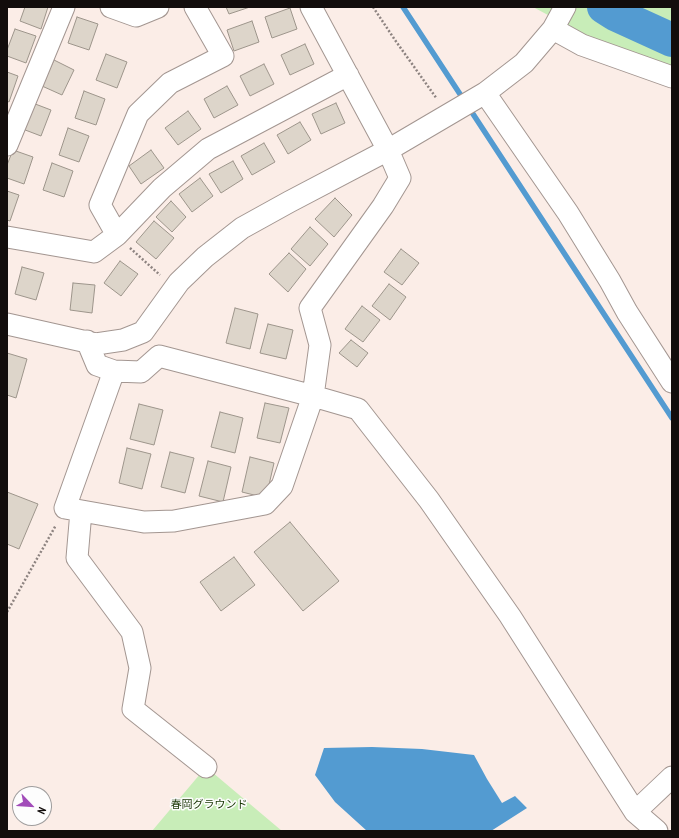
<!DOCTYPE html>
<html>
<head>
<meta charset="utf-8">
<style>
  body { margin:0 }
  #map { position:relative; width:679px; height:838px; overflow:hidden; background:#fbede7; font-family:"PT Sans Narrow",sans-serif }
  canvas { display:block }
  .frame { position:absolute; inset:0; border:8px solid #120d0c; pointer-events:none }
  .north { position:absolute; left:12px; top:786px; width:40px; height:40px; box-sizing:border-box; background:#fdfdfd; border:1px solid #9f9d9d; border-radius:50%; rotate:115deg; font-size:11px; font-weight:700; line-height:16px; text-align:center; color:#120d0c }
  .north::after { content:''; display:block; margin:auto; width:14px; height:18px; background:#a24cb9; clip-path:polygon(50% 0,100% 100%,50% 72%,0 100%) }
</style>
</head>
<body>
<div id="map">
<canvas width="679" height="838"></canvas>
<div class="frame"></div>
<div class="north">N</div>
</div>
<script>
const context = document.querySelector('canvas').getContext('2d');
context.lineJoin = 'round';
function fillPath(path, color) { context.fillStyle = color; context.fill(path, 'evenodd'); }
const poly = rows => new Path2D(rows.map(r => 'M' + r).join(''));
function strokePath(path, color, width, dash) { context.strokeStyle = color; context.lineWidth = width; context.lineCap = dash ? 'butt' : 'round'; context.setLineDash(dash || []); context.stroke(path); }
function write(font, color, halo, rows, align = 'center') {
  context.font = font + ' "PT Sans Narrow","Noto Sans JP",sans-serif'; context.lineWidth = 3; context.setLineDash([]); context.textBaseline = 'middle'; context.strokeStyle = halo; context.fillStyle = color; for (const [text, x, y, turn = 0] of rows) {
    context.save(); context.translate(x, y); context.rotate((+turn || 0) * Math.PI / 180); context.textAlign = isNaN(turn) ? turn : align; if (halo) context.strokeText(text, 0, 0); context.fillText(text, 0, 0); context.restore();
  }
}
const green = poly([
  [533,7,672,7,672,85,617,52],
  [206,767,282,831,152,831]
]);
const water = poly([
  [372,747,422,749,474,755,487,779,502,803,515,796,527,808,491,831,367,831,335,802,315,775,324,748]
]);
const stream = poly([
  [403,7,672,418]
]);
const river = poly([
  [604,7,615,14,672,40]
]);
const building = poly([
  [25,7,48,7,41,29,20,21,25,7],
  [226,7,250,7,229,14,226,7],
  [290,8,297,29,272,38,265,17,290,8],
  [77,17,98,24,89,50,68,43,77,17],
  [252,21,259,42,234,51,227,30,252,21],
  [15,29,36,36,26,63,7,56,7,50,15,29],
  [305,44,314,64,290,75,281,55,305,44],
  [106,54,127,62,117,88,96,80,106,54],
  [54,60,74,70,62,95,42,86,54,60],
  [264,64,274,84,250,96,240,76,264,64],
  [7,72,18,76,9,102,7,101,7,72],
  [227,86,238,105,214,118,204,99,227,86],
  [84,91,105,99,96,125,75,118,84,91],
  [30,102,51,110,41,136,20,128,30,102],
  [336,103,345,123,321,134,312,114,336,103],
  [188,111,201,129,178,145,165,128,188,111],
  [300,122,311,140,288,154,277,135,300,122],
  [68,128,89,136,79,162,59,155,68,128],
  [264,143,275,162,252,175,241,156,264,143],
  [13,150,33,157,24,184,7,178,7,165,13,150],
  [151,150,164,168,141,184,129,166,151,150],
  [233,161,243,179,221,193,209,174,233,161],
  [52,163,73,171,64,197,43,190,52,163],
  [200,178,213,196,192,212,179,194,200,178],
  [7,191,19,195,10,221,7,220,7,191],
  [335,198,352,215,334,237,315,219,335,198],
  [171,201,186,217,172,232,156,217,171,201],
  [154,221,174,238,156,259,136,242,154,221],
  [310,227,328,244,310,266,291,249,310,227],
  [401,249,419,263,402,285,384,272,401,249],
  [289,253,306,269,288,292,269,274,289,253],
  [120,261,138,274,121,296,104,283,120,261],
  [22,267,44,273,36,300,15,294,22,267],
  [73,283,95,285,92,313,70,310,73,283],
  [389,284,406,297,390,320,372,306,389,284],
  [362,306,380,320,363,342,345,329,362,306],
  [235,308,258,314,250,349,226,343,235,308],
  [268,324,293,330,286,359,260,353,268,324],
  [351,340,368,353,357,367,339,353,351,340],
  [7,353,27,359,16,398,7,395,7,353],
  [265,403,289,408,280,443,257,438,265,403],
  [139,404,163,410,154,445,130,439,139,404],
  [220,412,243,418,235,453,211,447,220,412],
  [127,448,151,454,142,489,119,483,127,448],
  [170,452,194,458,185,493,161,487,170,452],
  [250,457,274,463,266,498,242,492,250,457],
  [208,461,231,467,223,502,199,496,208,461],
  [7,492,38,504,19,549,7,544,7,492],
  [290,522,339,581,303,611,254,552,290,522],
  [234,557,255,585,221,611,200,582,234,557]
]);
const path = poly([
  [373,7,395,40,437,99],
  [130,248,160,275],
  [7,612,56,525]
]);
const minor = poly([
  [111,7,136,16,158,7],
  [311,7,388,150,400,178,383,206,310,308,320,345,313,396,358,409,429,500,510,616,635,812,657,831],
  [553,29,582,45,672,77],
  [485,93,568,213,610,281,627,312,672,382],
  [7,145,64,7],
  [117,235,162,188,208,149,348,75],
  [7,237,94,252,117,235,100,205,138,114,170,83,223,56,195,7],
  [7,324,96,344,123,340,143,332,179,282,205,257,242,228,289,202,388,150,485,93,524,63,553,29,565,7],
  [87,341,97,365,114,371,65,508,144,522,174,521,265,504,282,486,313,396,159,356,141,372,114,371],
  [81,511,77,558,132,632,140,668,133,709,206,767],
  [635,812,672,777]
]);
const parkNames = [
  ["春岡グラウンド",209,805]
];
fillPath(green, '#c8edb8');
fillPath(water, '#539bd1');
strokePath(stream, '#539bd1', 5.5);
strokePath(river, '#539bd1', 34);
fillPath(building, '#ddd5ca');
strokePath(building, '#9d958b', 1);
strokePath(minor, '#a39691', 23);
strokePath(path, '#8d8380', 2.5, [2, 2]);
strokePath(minor, '#fff', 21);
write('11px', '#163402', '#fdfdfd', parkNames);
</script>
</body>
</html>
